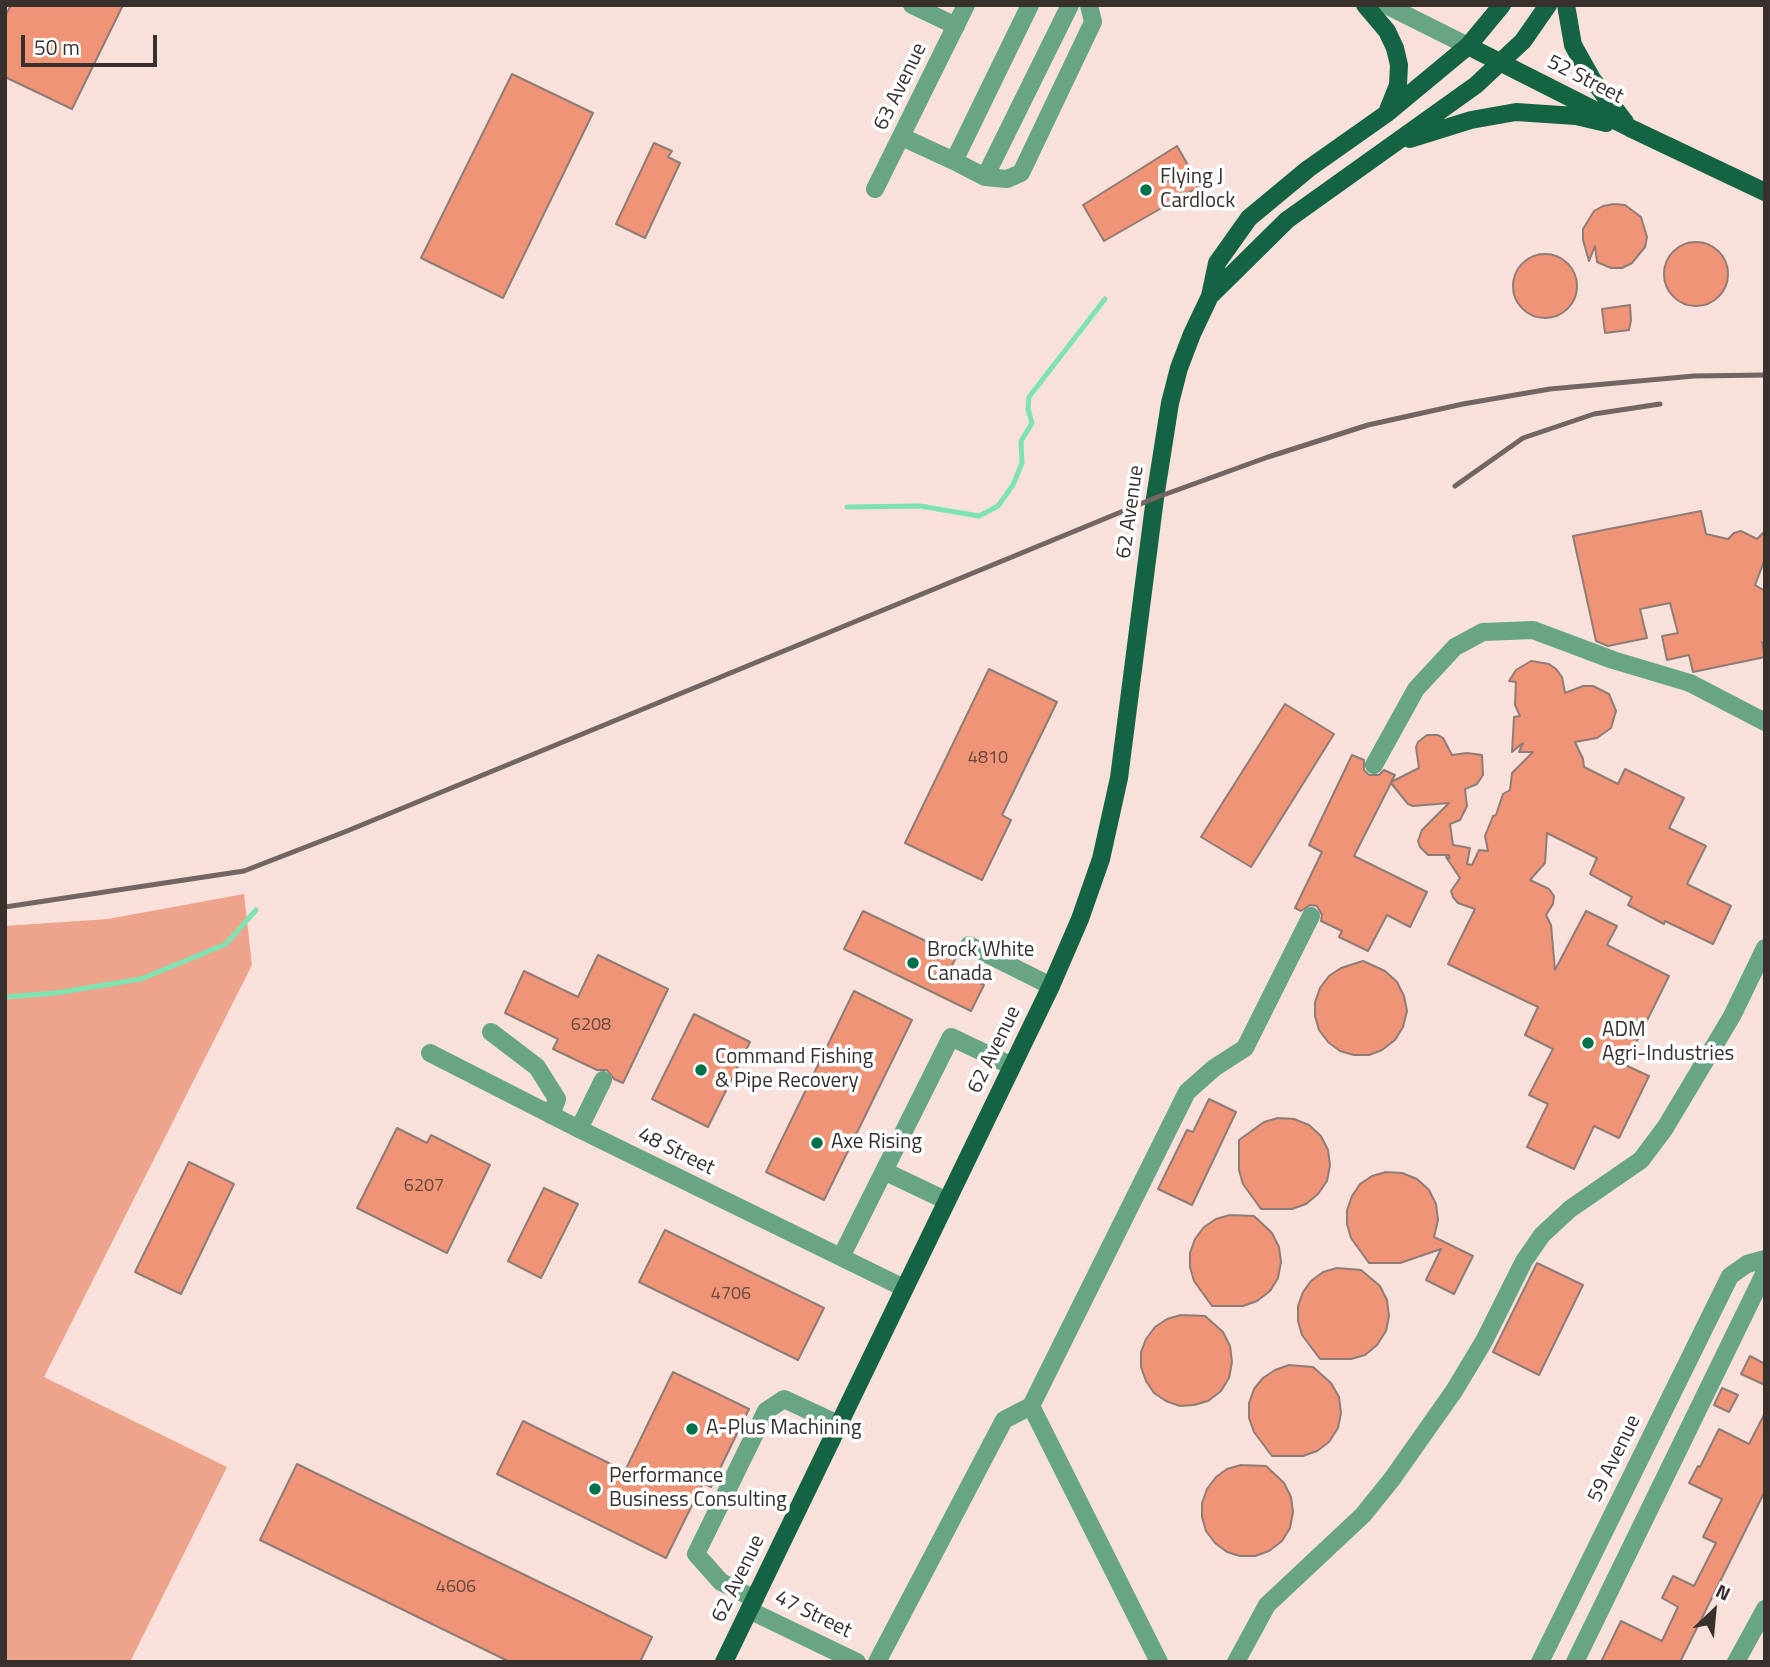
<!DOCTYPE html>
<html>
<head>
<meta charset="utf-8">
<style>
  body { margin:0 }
  #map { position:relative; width:1770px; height:1667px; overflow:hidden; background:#f7e1da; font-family:"Titillium Web",sans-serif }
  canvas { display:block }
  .frame { position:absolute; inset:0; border:7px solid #38302d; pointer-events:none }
  .north { position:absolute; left:1679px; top:1576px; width:70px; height:70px; -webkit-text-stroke:5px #fff; paint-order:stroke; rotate:26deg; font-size:19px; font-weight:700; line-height:28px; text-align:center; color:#38302d }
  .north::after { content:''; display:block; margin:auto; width:24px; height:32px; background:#38302d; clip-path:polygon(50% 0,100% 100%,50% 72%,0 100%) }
  .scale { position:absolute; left:21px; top:35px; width:136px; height:32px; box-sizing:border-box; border:4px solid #38302d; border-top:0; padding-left:9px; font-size:21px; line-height:24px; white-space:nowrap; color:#38302d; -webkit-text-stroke:5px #fff; paint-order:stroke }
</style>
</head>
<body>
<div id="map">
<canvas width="1770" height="1667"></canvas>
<div class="frame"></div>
<div class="north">N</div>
<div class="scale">50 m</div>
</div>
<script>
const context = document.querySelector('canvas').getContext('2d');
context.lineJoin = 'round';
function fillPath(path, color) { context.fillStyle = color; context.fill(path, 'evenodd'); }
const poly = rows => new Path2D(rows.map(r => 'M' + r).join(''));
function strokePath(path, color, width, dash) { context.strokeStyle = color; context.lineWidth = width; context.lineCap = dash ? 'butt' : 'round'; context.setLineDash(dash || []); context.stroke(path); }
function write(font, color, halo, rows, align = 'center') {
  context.font = font + ' "Titillium Web",sans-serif'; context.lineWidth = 7; context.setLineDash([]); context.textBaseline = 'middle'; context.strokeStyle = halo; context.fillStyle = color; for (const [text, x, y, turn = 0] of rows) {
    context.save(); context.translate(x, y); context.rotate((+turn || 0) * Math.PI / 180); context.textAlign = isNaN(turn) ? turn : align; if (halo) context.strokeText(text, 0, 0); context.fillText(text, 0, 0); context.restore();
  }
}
const green = poly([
  [244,894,252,965,44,1377,227,1467,130,1662,5,1662,5,926,108,919]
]);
const stream = poly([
  [847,507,920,506,979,516,998,506,1013,485,1022,463,1021,441,1032,423,1028,409,1029,397,1105,299],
  [5,997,56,993,141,979,226,944,256,910]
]);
const building = poly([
  [11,5,123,5,72,109,5,77,5,16,11,5],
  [512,74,593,113,503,298,421,258,512,74],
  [654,143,672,151,668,157,680,163,645,238,616,224,654,143],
  [1177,146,1200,186,1104,241,1083,205,1177,146],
  [1614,204,1625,205,1641,217,1647,237,1645,247,1632,263,1622,268,1611,268,1597,262,1595,246,1589,261,1583,240,1583,229,1594,211,1603,206,1614,204],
  '1664 274a32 32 0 1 1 64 0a32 32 0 1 1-64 0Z',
  '1513 286a32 32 0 1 1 64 0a32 32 0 1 1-64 0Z',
  [1630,305,1631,320,1629,330,1605,333,1602,309,1630,305],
  [1701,511,1706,534,1728,539,1734,533,1741,531,1757,539,1765,531,1765,559,1755,585,1765,591,1765,642,1762,642,1765,657,1693,672,1689,655,1667,660,1662,636,1678,633,1670,603,1640,609,1647,638,1608,646,1596,641,1573,536,1701,511],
  [1531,661,1549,664,1556,669,1562,677,1565,693,1583,686,1593,686,1609,694,1616,711,1611,728,1597,738,1575,742,1583,759,1584,767,1618,784,1625,769,1684,798,1669,828,1706,846,1687,884,1731,906,1713,944,1665,921,1664,924,1628,905,1632,897,1590,874,1597,858,1547,833,1545,863,1530,880,1549,889,1554,896,1553,904,1546,915,1551,925,1555,970,1586,911,1617,926,1607,945,1669,976,1625,1065,1649,1076,1619,1138,1594,1126,1574,1169,1527,1147,1548,1104,1529,1095,1553,1049,1525,1035,1538,1007,1448,964,1475,909,1458,903,1453,897,1451,891,1460,878,1446,857,1450,858,1449,855,1428,855,1420,847,1418,841,1422,830,1449,803,1413,806,1408,804,1391,783,1354,856,1427,892,1410,927,1387,915,1368,951,1339,937,1342,931,1321,921,1322,915,1317,906,1310,905,1301,911,1295,908,1322,852,1309,845,1352,755,1364,760,1364,770,1369,775,1379,775,1384,770,1395,775,1391,782,1419,768,1416,747,1418,742,1427,735,1438,735,1443,738,1452,755,1467,753,1482,755,1483,775,1477,784,1465,789,1467,806,1460,820,1450,824,1453,845,1470,848,1467,864,1472,865,1479,850,1488,851,1485,836,1493,816,1496,815,1503,794,1510,790,1512,773,1533,752,1519,752,1523,743,1512,752,1514,717,1520,716,1515,705,1516,682,1509,681,1516,670,1531,661],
  [989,669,1057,702,1002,815,1011,820,982,880,905,843,989,669],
  [1285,704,1334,734,1251,867,1201,837,1285,704],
  [863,911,957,956,950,969,984,985,971,1011,844,949,863,911],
  [598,955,668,989,623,1083,614,1079,607,1070,597,1070,553,1049,558,1039,505,1013,524,971,578,997,598,955],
  [1363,961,1385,971,1397,982,1404,996,1407,1011,1403,1027,1395,1040,1382,1050,1369,1055,1354,1055,1340,1051,1328,1042,1319,1030,1315,1016,1315,1002,1320,988,1329,976,1341,968,1363,961],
  [854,991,912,1020,824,1200,766,1172,854,991],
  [694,1014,750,1042,708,1127,652,1099,694,1014],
  [1209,1099,1236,1112,1192,1205,1158,1189,1187,1130,1193,1132,1209,1099],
  [1278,1118,1294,1119,1309,1125,1321,1136,1328,1150,1330,1165,1327,1181,1318,1194,1306,1204,1292,1209,1261,1209,1243,1184,1239,1170,1239,1140,1264,1122,1278,1118],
  [397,1128,427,1143,431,1135,490,1165,447,1253,357,1208,397,1128],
  [189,1162,234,1184,181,1294,135,1272,189,1162],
  [1386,1172,1402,1173,1417,1179,1429,1190,1436,1204,1438,1220,1434,1237,1473,1256,1454,1294,1426,1280,1441,1249,1400,1263,1369,1263,1351,1238,1347,1224,1347,1210,1352,1196,1360,1184,1372,1176,1386,1172],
  [544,1188,578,1204,541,1278,508,1261,544,1188],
  [1230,1215,1254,1216,1272,1233,1279,1247,1281,1262,1278,1278,1270,1291,1257,1301,1243,1306,1212,1306,1194,1281,1190,1267,1190,1253,1195,1239,1204,1227,1216,1219,1230,1215],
  [665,1230,824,1308,798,1360,639,1282,665,1230],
  [1537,1263,1583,1285,1539,1375,1493,1352,1537,1263],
  [1337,1268,1361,1270,1380,1286,1387,1300,1389,1316,1386,1331,1377,1345,1365,1355,1351,1359,1320,1359,1302,1335,1298,1321,1298,1306,1303,1292,1311,1281,1323,1272,1337,1268],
  [1181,1315,1205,1316,1223,1332,1230,1346,1232,1362,1229,1378,1221,1391,1208,1401,1194,1405,1180,1406,1166,1401,1154,1393,1146,1381,1141,1367,1141,1352,1146,1339,1155,1327,1167,1319,1181,1315],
  [1750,1356,1765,1364,1765,1385,1741,1374,1750,1356],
  [1289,1365,1313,1367,1331,1383,1339,1397,1341,1413,1338,1428,1329,1442,1317,1451,1303,1456,1272,1456,1254,1432,1249,1418,1249,1403,1254,1389,1263,1378,1275,1370,1289,1365],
  [673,1372,749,1409,711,1487,703,1483,666,1558,497,1474,523,1421,625,1471,673,1372],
  [1722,1388,1738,1395,1729,1412,1714,1405,1722,1388],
  [1765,1413,1765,1491,1680,1662,1601,1662,1621,1621,1662,1641,1678,1607,1662,1598,1673,1576,1694,1586,1716,1543,1703,1537,1722,1499,1689,1483,1698,1466,1700,1467,1719,1429,1749,1444,1765,1413],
  [297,1464,652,1637,640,1662,510,1662,260,1540,297,1464],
  [1241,1465,1266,1466,1284,1483,1291,1497,1293,1512,1290,1528,1282,1541,1269,1551,1255,1556,1240,1556,1227,1552,1215,1543,1206,1531,1202,1517,1202,1503,1207,1489,1216,1477,1227,1469,1241,1465]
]);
const minor = poly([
  [912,5,956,26],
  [1386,5,1468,46],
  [902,137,954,161,1030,5],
  [954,161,985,177,1070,5],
  [985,177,1007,179,1021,173,1093,22,1089,5],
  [875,189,966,5],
  [1374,765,1416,689,1455,647,1483,632,1533,630,1613,660,1690,683,1765,722],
  [969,945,1051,986],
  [491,1032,537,1067,557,1099,551,1115],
  [430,1053,579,1129,904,1288],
  [579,1129,603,1080],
  [947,1201,884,1171,951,1037,1012,1066],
  [841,1257,884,1171],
  [1031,1406,1159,1662],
  [755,1599,721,1582,696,1554,766,1411,784,1399,838,1424],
  [749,1610,857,1662],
  [877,1662,1004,1420,1031,1406,1187,1092,1214,1068,1245,1048,1311,916],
  [1236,1662,1267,1605,1363,1515,1392,1479,1454,1391,1484,1341,1524,1261,1542,1235,1570,1209,1641,1160,1665,1128,1732,1016,1765,948],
  [1540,1662,1730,1276,1747,1264,1765,1259],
  [1575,1662,1765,1272],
  [1736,1662,1765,1609]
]);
const major = poly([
  [1365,5,1387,31,1395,48,1399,65,1398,85,1388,110],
  [1566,5,1573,45,1592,79,1625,122],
  [1468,46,1630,128,1765,192],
  [1410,139,1471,120,1516,112,1576,116,1606,123],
  [1210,296,1287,220,1476,85,1523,41,1548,5],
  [724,1662,1051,986,1080,919,1101,859,1119,778,1155,498,1170,403,1179,368,1192,334,1210,296,1217,263,1249,218,1308,169,1386,114,1468,46,1502,5]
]);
const rail = poly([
  [1455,486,1523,438,1594,414,1660,404],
  [5,907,244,871,347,831,1155,498,1268,457,1368,425,1463,404,1550,389,1694,376,1765,375]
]);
const markers = [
  [1146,190,7,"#03724b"],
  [913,963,7,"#03724b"],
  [1588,1043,7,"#03724b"],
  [701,1070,7,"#03724b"],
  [817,1143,7,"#03724b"],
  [692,1429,7,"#03724b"],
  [595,1489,7,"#03724b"]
];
const numberNames = [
  ["4810",988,759],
  ["6208",591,1026],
  ["6207",424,1187],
  ["4706",731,1295],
  ["4606",456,1588]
];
const streetNames = [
  ["52 Street",1585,80,27],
  ["63 Avenue",901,87,-64],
  ["62 Avenue",1131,512,-82],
  ["62 Avenue",995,1050,-64],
  ["48 Street",676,1152,26],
  ["59 Avenue",1615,1459,-64],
  ["62 Avenue",739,1579,-64],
  ["47 Street",813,1615,26]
];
const poiNames = [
  ["Flying J",1160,178],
  ["Cardlock",1160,202],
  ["Brock White",927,951],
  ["Canada",927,975],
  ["ADM",1602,1031],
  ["Agri-Industries",1602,1055],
  ["Command Fishing",715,1058],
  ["& Pipe Recovery",715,1082],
  ["Axe Rising",831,1143],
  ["A-Plus Machining",706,1429],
  ["Performance",609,1477],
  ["Business Consulting",609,1501]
];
fillPath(green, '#eea48c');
strokePath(stream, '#7fe3b1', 5);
fillPath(building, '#ef9476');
strokePath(building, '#907c76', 2);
strokePath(minor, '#67a585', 18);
strokePath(major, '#146343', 18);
strokePath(rail, '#726662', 5);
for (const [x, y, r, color] of markers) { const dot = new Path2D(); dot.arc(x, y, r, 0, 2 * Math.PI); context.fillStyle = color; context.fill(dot); strokePath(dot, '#fff', 2.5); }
write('18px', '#66493f', null, numberNames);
write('21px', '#38302d', '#fff', streetNames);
write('21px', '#38302d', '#fff', poiNames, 'left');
</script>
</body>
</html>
